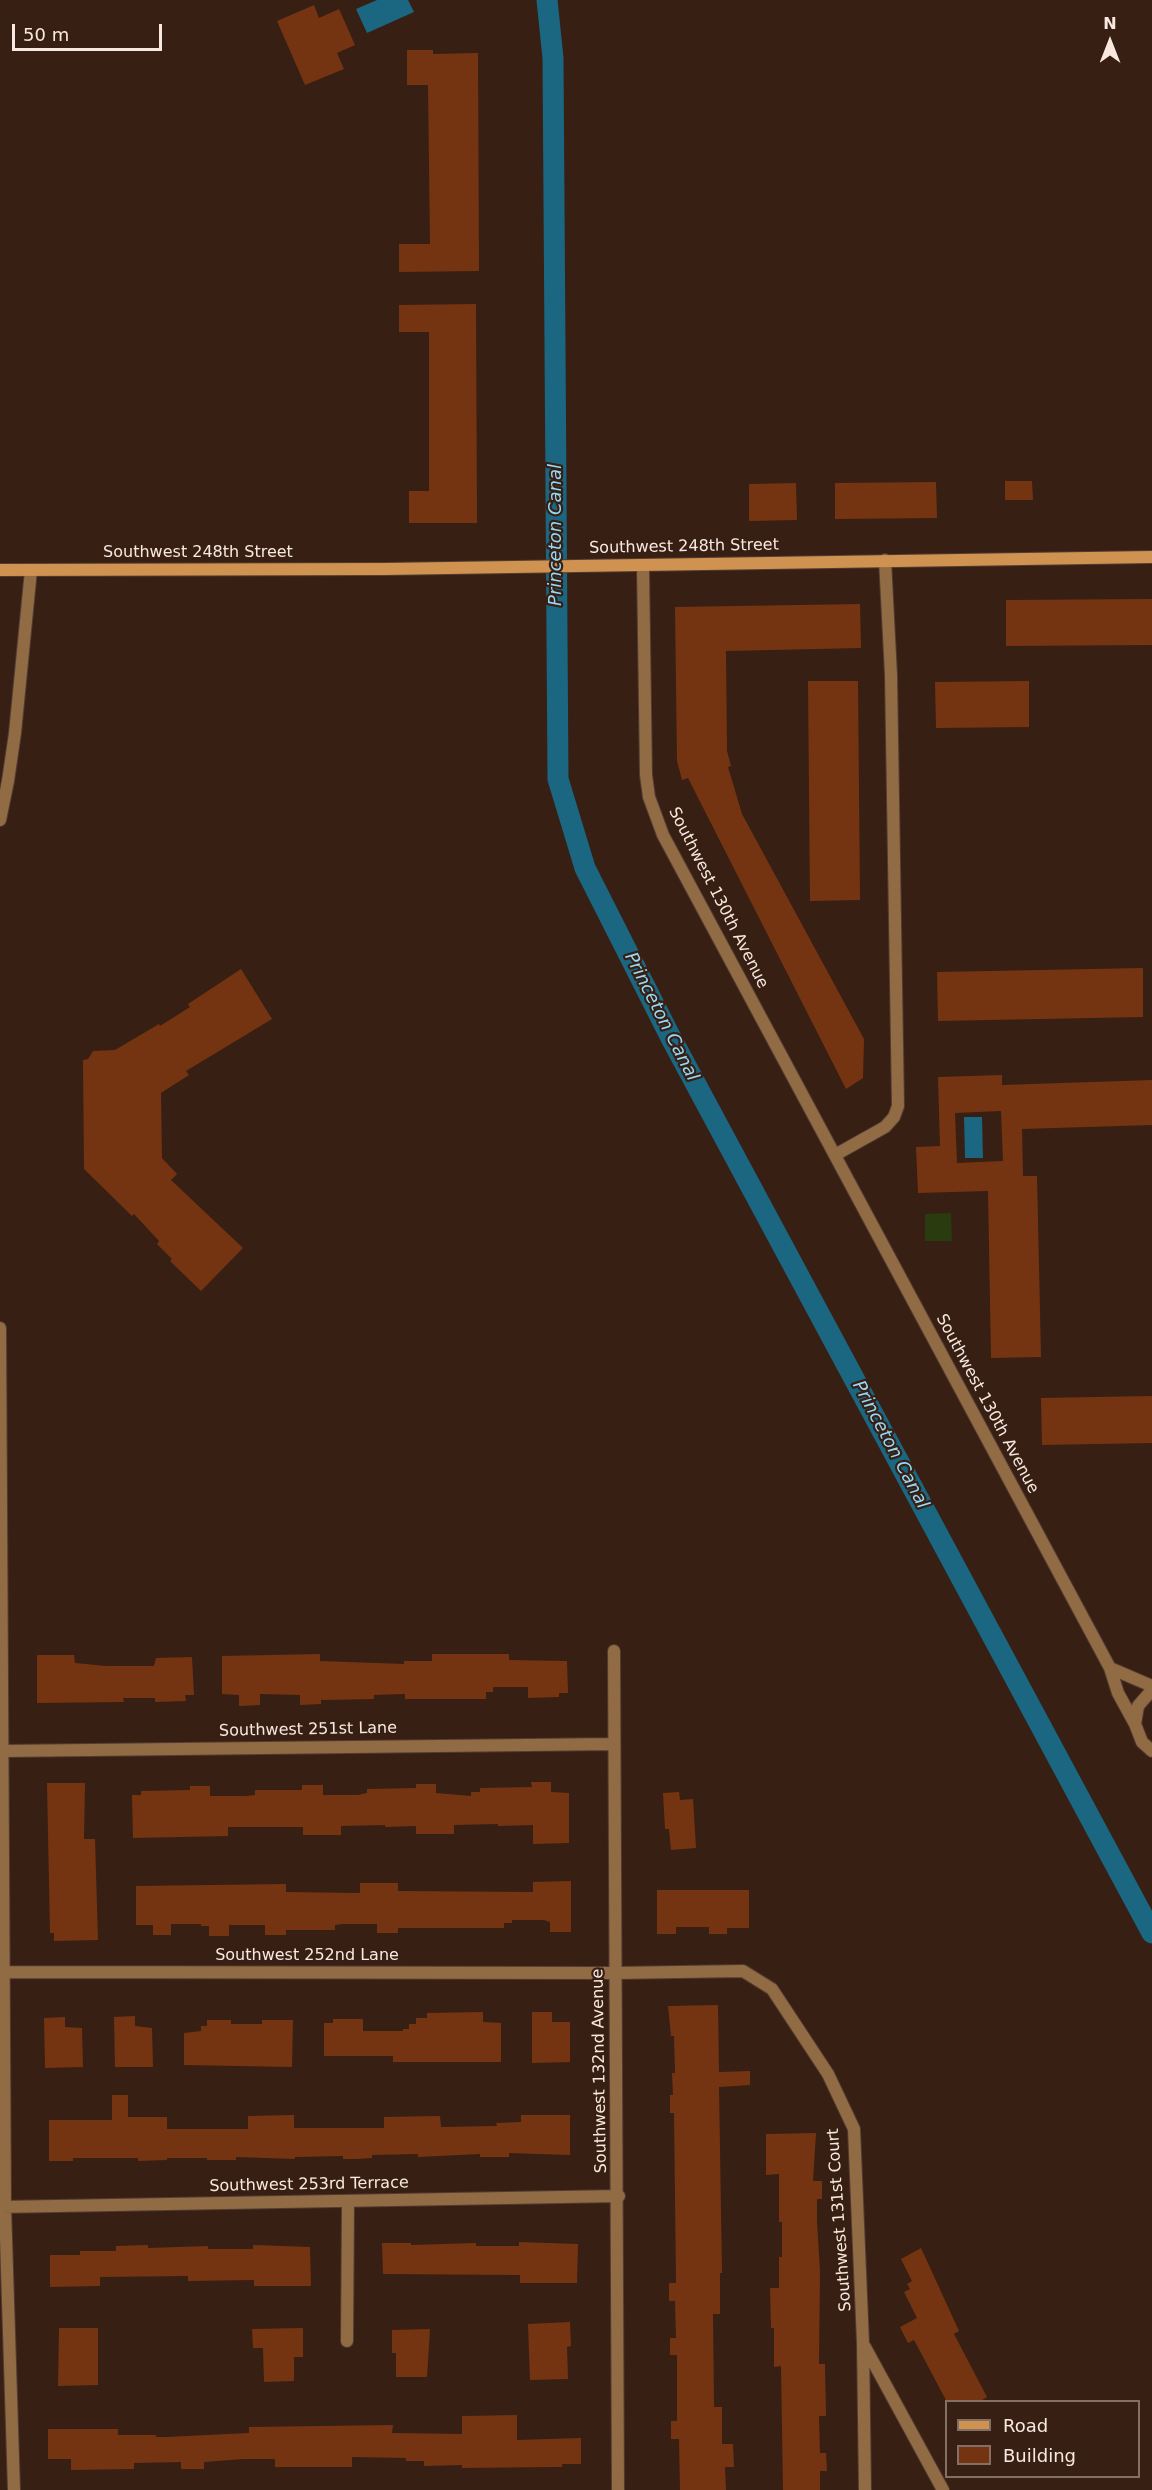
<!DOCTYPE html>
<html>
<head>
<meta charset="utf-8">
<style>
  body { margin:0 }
  #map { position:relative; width:1152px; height:2490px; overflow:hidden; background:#371f14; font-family:"DejaVu Sans",sans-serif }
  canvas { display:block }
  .legend { position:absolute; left:945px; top:2400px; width:195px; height:78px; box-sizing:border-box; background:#371f14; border:2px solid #846f66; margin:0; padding:8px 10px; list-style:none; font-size:18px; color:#f8e8e0 }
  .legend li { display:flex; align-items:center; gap:12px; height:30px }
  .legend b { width:30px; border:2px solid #846f66 }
  .north { position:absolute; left:1080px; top:12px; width:60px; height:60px; -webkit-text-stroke:4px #371f14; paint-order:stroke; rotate:0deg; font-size:16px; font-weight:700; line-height:24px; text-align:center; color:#f8e8e0 }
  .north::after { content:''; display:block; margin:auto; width:21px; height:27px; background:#f8e8e0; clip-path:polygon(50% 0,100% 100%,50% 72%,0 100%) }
  .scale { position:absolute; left:12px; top:24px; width:150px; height:27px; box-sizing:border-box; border:3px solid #f8e8e0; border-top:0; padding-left:8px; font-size:18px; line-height:21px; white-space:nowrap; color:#f8e8e0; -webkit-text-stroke:4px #371f14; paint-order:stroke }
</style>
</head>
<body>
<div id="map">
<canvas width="1152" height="2490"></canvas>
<ul class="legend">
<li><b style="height:8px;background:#cf9251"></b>Road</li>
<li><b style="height:16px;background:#753411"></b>Building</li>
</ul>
<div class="north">N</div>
<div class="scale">50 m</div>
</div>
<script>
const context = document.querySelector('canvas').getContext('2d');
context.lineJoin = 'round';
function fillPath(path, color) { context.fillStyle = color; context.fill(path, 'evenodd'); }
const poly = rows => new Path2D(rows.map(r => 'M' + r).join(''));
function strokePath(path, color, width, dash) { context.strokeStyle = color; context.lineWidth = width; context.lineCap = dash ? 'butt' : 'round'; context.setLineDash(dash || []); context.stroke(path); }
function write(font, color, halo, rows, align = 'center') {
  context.font = font + ' "DejaVu Sans",sans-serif'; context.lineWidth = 4.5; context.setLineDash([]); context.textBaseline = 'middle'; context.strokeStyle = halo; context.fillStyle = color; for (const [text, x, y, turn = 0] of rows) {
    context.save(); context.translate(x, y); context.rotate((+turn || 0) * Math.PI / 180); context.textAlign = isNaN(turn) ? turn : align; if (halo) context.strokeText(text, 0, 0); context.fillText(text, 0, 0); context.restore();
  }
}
const green = poly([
  [951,1213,952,1241,925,1241,925,1214]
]);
const water = poly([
  [377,0,408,0,414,12,367,33,356,9],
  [964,1117,982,1117,983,1158,965,1158]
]);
const canal = poly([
  [547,0,553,58,558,779,585,868,671,1038,1152,1933]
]);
const building = poly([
  [314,5,319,18,339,9,355,45,337,53,344,69,305,85,277,21],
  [407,50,433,50,433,54,478,53,479,271,399,272,399,244,430,244,428,85,407,85],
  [476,304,477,523,409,523,409,491,429,491,429,332,399,332,399,305],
  [1005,481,1032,481,1033,500,1005,500],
  [936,482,937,518,835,519,835,483],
  [796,483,797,520,749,521,749,484],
  [1152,599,1152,645,1006,646,1006,600],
  [860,604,861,648,726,651,727,751,731,766,728,767,742,814,864,1039,863,1078,846,1089,688,778,682,780,677,761,675,607],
  [808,681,858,681,860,900,810,901],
  [1029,681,1029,727,936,728,935,682],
  [1143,968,1143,1017,938,1021,937,972],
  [241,969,272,1019,186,1071,189,1075,161,1093,162,1158,177,1174,171,1180,243,1248,201,1291,170,1261,172,1259,157,1244,159,1241,134,1214,132,1216,84,1169,83,1060,88,1059,93,1051,115,1050,159,1024,160,1026,190,1007,188,1004],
  [1002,1075,1002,1085,1152,1080,1152,1125,1022,1129,1023,1176,1037,1176,1041,1357,991,1358,988,1191,918,1193,916,1147,940,1146,938,1077],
  [1001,1111,1003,1161,957,1163,955,1113],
  [1152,1396,1152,1443,1042,1445,1041,1398],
  [320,1654,320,1661,404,1664,404,1661,432,1661,432,1654,509,1654,509,1660,567,1661,568,1693,559,1693,559,1697,528,1698,528,1687,493,1687,493,1692,486,1692,486,1699,405,1699,405,1694,374,1695,374,1699,321,1700,321,1704,300,1705,300,1695,260,1694,260,1705,239,1706,239,1695,222,1694,222,1656],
  [37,1655,74,1655,75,1663,106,1666,154,1666,156,1658,192,1657,194,1695,185,1695,186,1701,155,1702,155,1698,123,1698,124,1702,37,1703],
  [531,1782,551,1782,551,1792,569,1793,569,1843,533,1844,533,1825,498,1826,498,1824,454,1825,454,1834,416,1834,416,1826,385,1827,385,1825,341,1826,341,1835,303,1835,303,1827,228,1827,228,1836,133,1838,132,1795,141,1795,141,1791,190,1790,190,1786,210,1786,210,1796,246,1796,255,1795,255,1790,302,1790,302,1785,323,1785,323,1795,358,1795,367,1793,367,1789,416,1788,416,1784,436,1784,436,1793,471,1796,471,1792,480,1792,480,1788,532,1787],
  [47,1783,85,1783,84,1839,95,1839,98,1940,54,1941,54,1933,50,1933],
  [679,1792,680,1800,693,1799,696,1848,671,1850,669,1829,665,1829,663,1793],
  [571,1881,571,1932,550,1932,550,1922,544,1920,512,1920,512,1923,504,1923,504,1928,398,1928,398,1933,377,1933,377,1924,343,1924,335,1925,335,1930,286,1930,286,1935,265,1935,265,1925,229,1925,229,1936,209,1936,209,1926,201,1926,201,1924,171,1924,171,1935,153,1935,153,1925,136,1925,136,1886,286,1884,286,1892,360,1893,360,1883,398,1883,398,1891,533,1892,533,1882],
  [657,1890,749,1890,749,1928,727,1928,727,1934,709,1934,709,1927,676,1927,676,1934,657,1934],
  [718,2005,719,2072,750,2071,750,2085,719,2087,722,2273,720,2273,720,2314,713,2314,714,2407,722,2407,722,2444,733,2444,734,2467,725,2467,726,2490,680,2490,679,2439,671,2439,671,2421,677,2421,677,2355,670,2355,670,2338,676,2338,675,2301,669,2301,669,2283,676,2283,674,2113,670,2113,670,2095,673,2095,672,2073,675,2073,674,2036,671,2036,668,2006],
  [483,2012,483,2022,501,2023,501,2062,393,2062,393,2056,324,2056,324,2023,333,2023,333,2019,363,2019,363,2031,403,2031,403,2029,409,2029,409,2024,416,2024,416,2018,427,2018,427,2013],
  [532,2012,552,2012,552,2022,570,2022,570,2062,532,2063],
  [135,2016,135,2026,152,2028,153,2067,115,2067,114,2017],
  [65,2017,65,2027,82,2028,83,2067,45,2068,44,2018],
  [207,2020,231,2020,231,2024,262,2024,262,2020,293,2020,292,2067,184,2065,184,2033,201,2031,201,2026,207,2026],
  [112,2095,128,2095,128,2117,167,2117,167,2129,248,2129,248,2116,294,2115,294,2128,384,2128,384,2117,440,2116,441,2127,497,2126,496,2123,521,2122,521,2115,570,2115,570,2155,509,2153,509,2157,480,2157,480,2154,418,2157,418,2154,372,2155,372,2158,357,2159,343,2159,343,2156,295,2157,295,2159,236,2157,236,2160,207,2160,207,2158,167,2158,167,2160,138,2161,138,2158,73,2158,73,2161,49,2161,49,2120,112,2120],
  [816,2133,813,2181,822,2181,822,2199,817,2199,817,2222,820,2271,819,2364,825,2364,826,2416,819,2416,820,2453,826,2453,827,2471,820,2471,820,2490,783,2490,781,2366,774,2367,774,2328,771,2328,770,2288,779,2288,779,2257,782,2257,782,2222,779,2222,779,2174,766,2175,766,2134],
  [519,2242,578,2244,577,2283,520,2283,520,2275,383,2274,382,2243,411,2243,411,2245,476,2243,476,2246,519,2246],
  [148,2245,148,2248,208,2246,208,2249,253,2249,253,2245,310,2247,311,2286,254,2286,254,2280,188,2281,188,2276,100,2277,100,2286,50,2287,50,2255,80,2255,80,2251,116,2251,116,2246],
  [921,2248,959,2331,954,2334,987,2397,979,2402,947,2402,914,2340,908,2343,900,2327,917,2318,904,2292,910,2289,907,2284,912,2281,901,2259],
  [570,2322,571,2346,567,2347,568,2379,530,2380,528,2324],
  [59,2328,98,2328,98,2385,58,2386],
  [303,2328,303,2357,294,2357,294,2381,264,2382,263,2348,253,2348,252,2329],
  [430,2329,427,2377,396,2377,396,2353,392,2353,392,2330],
  [517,2415,517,2440,581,2438,581,2464,562,2464,562,2467,552,2467,462,2468,462,2465,424,2466,424,2461,406,2461,406,2458,352,2457,352,2467,275,2467,275,2459,243,2459,204,2462,204,2469,181,2469,181,2462,134,2463,134,2469,71,2470,71,2459,48,2459,48,2429,118,2429,118,2435,156,2435,156,2437,166,2437,249,2433,249,2427,393,2425,392,2433,462,2434,462,2416]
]);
const street = poly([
  [643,566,646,775,649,797,663,835,1110,1668,1118,1693,1135,1724],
  [0,820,8,781,15,733,31,570],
  [835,1155,885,1127,894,1117,898,1106,891,675,885,560],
  [0,1328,5,2207,14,2490],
  [614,1651,618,2490],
  [1110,1668,1152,1686],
  [1152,1690,1138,1706,1135,1724,1142,1742,1152,1751],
  [2,1751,614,1744],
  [0,1972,615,1973,743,1971,772,1989,828,2074,854,2129,863,2343,865,2490],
  [0,2207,619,2196],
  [347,2341,348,2201],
  [865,2347,943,2490]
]);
const secondary = poly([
  [0,570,385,569,1152,557]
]);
const streetNames = [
  ["Southwest 248th Street",684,547,-1],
  ["Southwest 248th Street",198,553],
  ["Southwest 130th Avenue",718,898,63],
  ["Southwest 130th Avenue",987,1404,62],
  ["Southwest 251st Lane",308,1730,-1],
  ["Southwest 252nd Lane",307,1956],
  ["Southwest 132nd Avenue",600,2071,-91],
  ["Southwest 253rd Terrace",309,2185,-1],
  ["Southwest 131st Court",840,2220,-94]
];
const waterNames = [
  ["Princeton Canal",556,535,-90],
  ["Princeton Canal",661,1017,63],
  ["Princeton Canal",890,1445,62]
];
fillPath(green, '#2a3b10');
fillPath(water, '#1b6681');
strokePath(canal, '#1b6681', 21);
fillPath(building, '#753411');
strokePath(street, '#523b31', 14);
strokePath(secondary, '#523b31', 14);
strokePath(street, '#916b44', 12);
strokePath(secondary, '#cf9251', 12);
write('16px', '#f8e8e0', '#371f14', streetNames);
write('italic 18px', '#95d9f6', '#371f14', waterNames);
</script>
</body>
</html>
